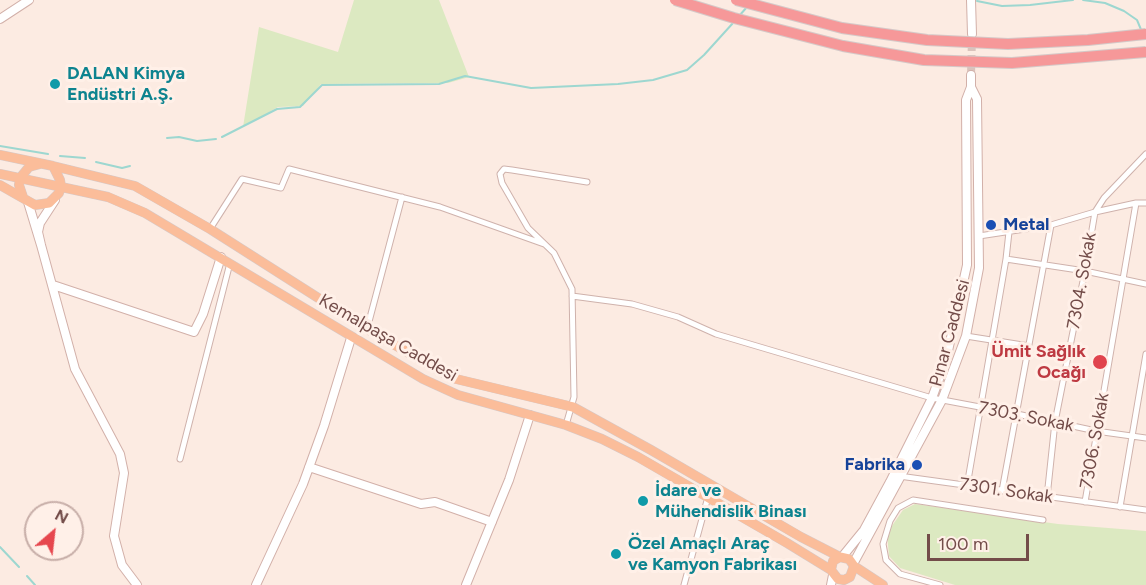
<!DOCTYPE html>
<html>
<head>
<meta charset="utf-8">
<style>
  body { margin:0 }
  #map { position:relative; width:1146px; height:585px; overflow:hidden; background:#fcebe2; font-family:Figtree,sans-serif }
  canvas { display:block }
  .north { position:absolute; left:24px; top:501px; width:60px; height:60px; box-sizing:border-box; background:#fff0e8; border:2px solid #c7aea8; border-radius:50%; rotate:28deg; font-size:16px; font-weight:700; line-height:24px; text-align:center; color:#734c49 }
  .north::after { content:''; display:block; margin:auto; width:21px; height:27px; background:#e6474e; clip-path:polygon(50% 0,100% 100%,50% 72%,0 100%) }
  .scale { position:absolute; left:927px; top:534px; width:102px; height:27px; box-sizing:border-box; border:3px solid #734c49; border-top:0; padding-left:8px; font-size:18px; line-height:21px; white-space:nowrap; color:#734c49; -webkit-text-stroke:4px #fff0e8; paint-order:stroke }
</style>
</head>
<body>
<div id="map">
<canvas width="1146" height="585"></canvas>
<div class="north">N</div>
<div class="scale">100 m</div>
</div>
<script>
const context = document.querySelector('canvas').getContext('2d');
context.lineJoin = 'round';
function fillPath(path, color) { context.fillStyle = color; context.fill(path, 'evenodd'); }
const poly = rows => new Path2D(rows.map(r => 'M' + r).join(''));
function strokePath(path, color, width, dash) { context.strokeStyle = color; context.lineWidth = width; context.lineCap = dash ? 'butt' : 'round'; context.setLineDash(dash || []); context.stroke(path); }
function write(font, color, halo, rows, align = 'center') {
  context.font = font + ' Figtree,sans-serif'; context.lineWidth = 6; context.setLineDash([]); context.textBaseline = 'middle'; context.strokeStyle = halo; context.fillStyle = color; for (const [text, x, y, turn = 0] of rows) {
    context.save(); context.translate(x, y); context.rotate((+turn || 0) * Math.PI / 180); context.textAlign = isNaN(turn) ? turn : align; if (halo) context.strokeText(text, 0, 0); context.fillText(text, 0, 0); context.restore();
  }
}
const green = poly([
  [354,0,439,0,469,77,448,83,321,84,303,106,278,107,243,127,259,27,338,52],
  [915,504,1058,524,1146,531,1146,585,955,585,900,568,889,556,887,533,903,510]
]);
const stream = poly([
  [1083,0,1105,3,1124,11,1137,20,1142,32],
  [977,1,1002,6,1030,5,1073,0],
  [739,16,747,7],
  [222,137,277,109,300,107,322,85,439,84,465,76,531,88,618,84,653,80,687,70,704,55,733,23],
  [167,138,179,137,197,141,216,139],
  [0,146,48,154],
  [60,156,85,158],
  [96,162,122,168,130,166],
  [0,547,19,567],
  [27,576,35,585]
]);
const secondaryTunnel = poly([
  [971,75,972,38]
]);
const street = poly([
  [210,229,242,179,281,188,289,169,440,207,544,244],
  [1009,232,1006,259,1085,271,1146,284],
  [979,236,1051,225,1095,212,1136,203,1146,203],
  [572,296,632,304,678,317,716,334,932,398,1017,414,1096,431,1146,438],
  [367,329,402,197],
  [966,336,1029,346],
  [566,425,574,397,572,289,554,253,528,228,502,183,500,174,504,169,512,170,587,182],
  [180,459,230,263],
  [899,476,1146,510],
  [967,486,1006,259],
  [1002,491,1051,225],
  [1047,497,1055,422,1085,271,1095,212,1104,198,1146,154],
  [1085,502,1136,203],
  [1120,507,1146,354],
  [684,585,708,497],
  [940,585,900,574,886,560,883,544,890,521,898,508,913,500,1043,520]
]);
const secondary = poly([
  [971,0,972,34],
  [0,19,29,0],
  [28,202,41,245,38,232,40,223,55,200],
  [41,245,75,369,120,454,124,473,114,536,122,565,137,585],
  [53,285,194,332,203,314,221,257],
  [309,467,421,504,435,502,492,522],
  [842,557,864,530,890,482,932,398,946,360,967,265,966,100,971,87,971,75],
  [853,564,942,400,966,336,979,268,977,99,971,87],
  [256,585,303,484,324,426,351,338],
  [466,585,509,480,530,415],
  [831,585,833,575]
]);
const primary = poly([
  [0,155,53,166,135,186,210,229,367,329,452,378,573,407,651,450,801,537,840,557],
  [0,174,108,197,145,213,423,379,458,395,566,425,602,439,638,457,787,543,831,570,838,579,844,580,850,577,854,566,849,559,840,557,833,561,831,570],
  [0,185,35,205,49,203,59,193,61,186,60,180,53,166],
  [23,197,19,185,20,178,29,167,40,164],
  [854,566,883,585]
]);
const highwayBridge = poly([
  [675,0,734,18,843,46,924,60,1012,63,1146,52],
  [736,0,842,28,927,40,1008,44,1088,40,1146,34]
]);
const markers = [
  [55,84,6,"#0f9aa8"],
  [991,225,6,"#1a4fb4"],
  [1100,362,8,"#e0444e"],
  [917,465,6,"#1a4fb4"],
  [643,501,6,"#0f9aa8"],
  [616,554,6,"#0f9aa8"]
];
const cultureNames = [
  ["DALAN Kimya",67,74],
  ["Endüstri A.Ş.",67,95],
  ["İdare ve",655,491],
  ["Mühendislik Binası",655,512],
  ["Özel Amaçlı Araç",628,544],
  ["ve Kamyon Fabrikası",628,565]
];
const transitNames = [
  ["Metal",1003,225],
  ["Fabrika",905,465,"right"]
];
const streetNames = [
  ["7304. Sokak",1082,281,-80],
  ["Pınar Caddesi",950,333,-75],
  ["Kemalpaşa Caddesi",388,338,30],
  ["7303. Sokak",1026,417,11],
  ["7306. Sokak",1095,441,-80],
  ["7301. Sokak",1006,491,8]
];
const healthNames = [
  ["Ümit Sağlık",1086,352],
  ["Ocağı",1086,373]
];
fillPath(green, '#dce9c1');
strokePath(stream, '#9dd7d0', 2);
strokePath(secondaryTunnel, '#dac3bc', 8, [8, 4]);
strokePath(street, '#cfb2ac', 7);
strokePath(secondary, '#d2b0a9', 10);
strokePath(primary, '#d5c9c8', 10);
strokePath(street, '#fff', 5);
strokePath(secondary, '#fff', 8);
strokePath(primary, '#fbbd9a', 9);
strokePath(highwayBridge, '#d5c9c8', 12, []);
strokePath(highwayBridge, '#f69899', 10);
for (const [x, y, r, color] of markers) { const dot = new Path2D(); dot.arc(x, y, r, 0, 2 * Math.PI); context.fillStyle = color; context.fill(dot); strokePath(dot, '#fff0e8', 2); }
write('bold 18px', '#0d838f', '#fff0e8', cultureNames, 'left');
write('bold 18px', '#164399', '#fff0e8', transitNames, 'left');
write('18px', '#734c49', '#fff0e8', streetNames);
write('bold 18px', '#be3a42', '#fff0e8', healthNames, 'right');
</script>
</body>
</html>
